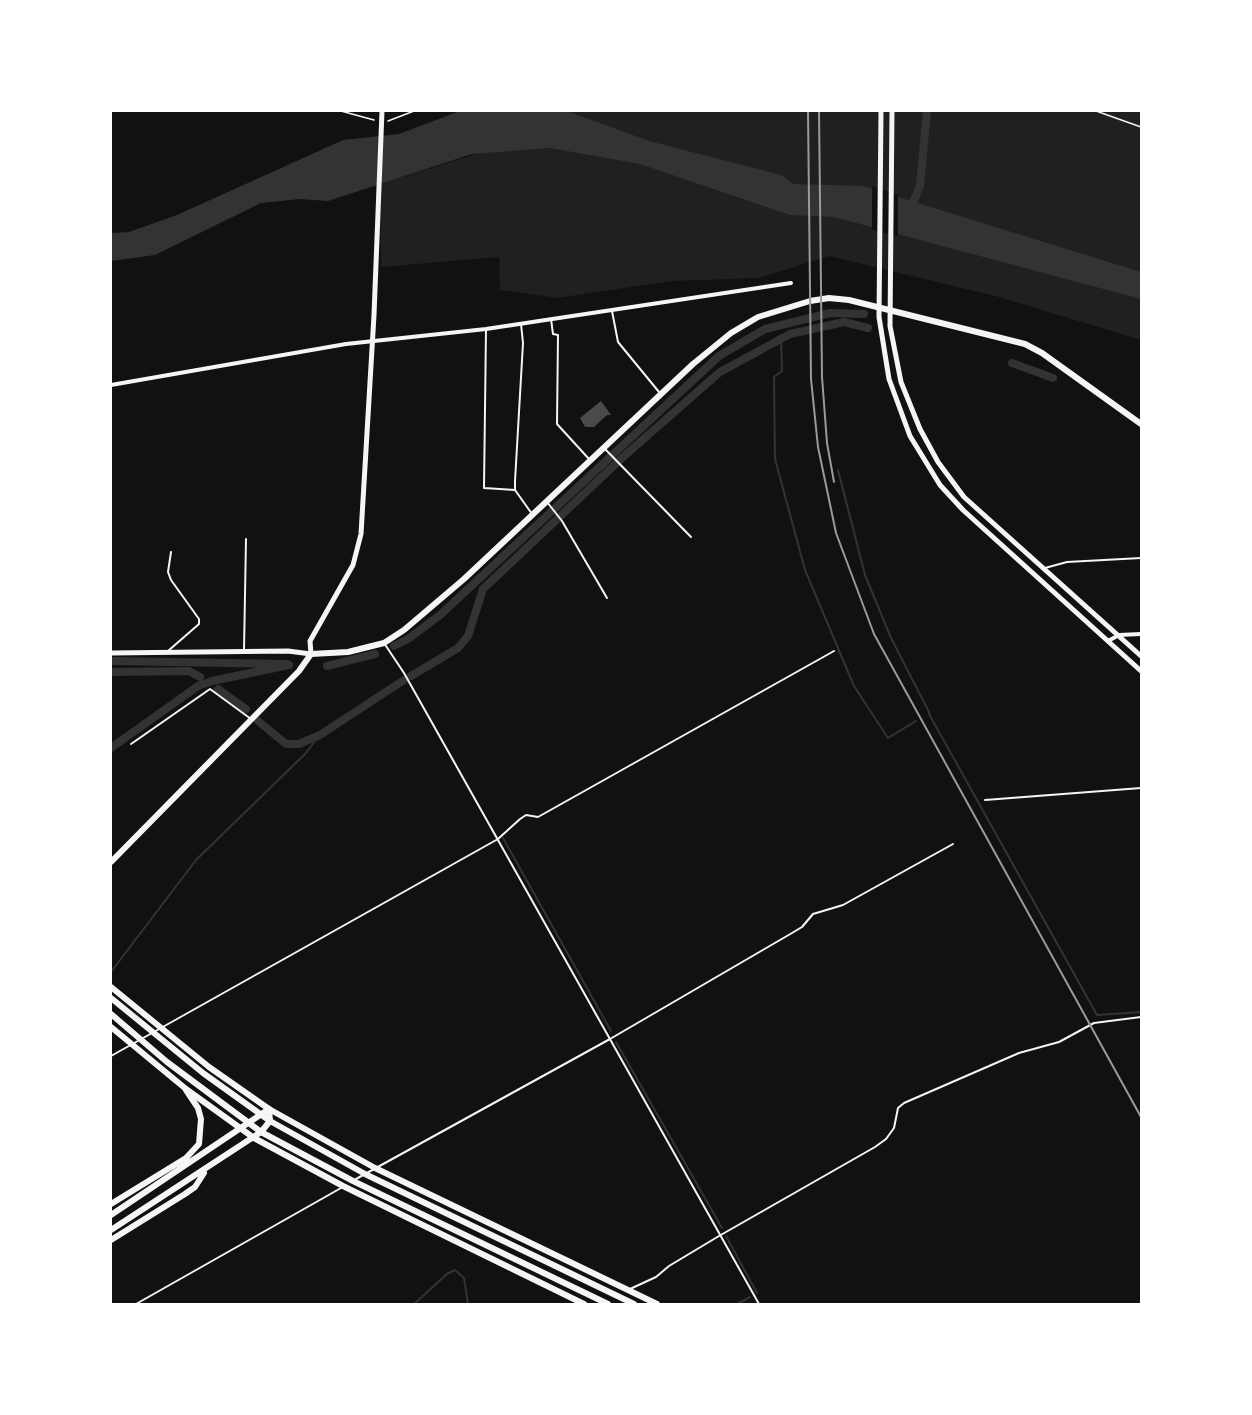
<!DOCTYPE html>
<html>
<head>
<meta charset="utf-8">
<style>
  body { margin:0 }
  #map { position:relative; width:1252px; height:1415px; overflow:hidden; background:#111; font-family:Arial,sans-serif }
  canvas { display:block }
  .frame { position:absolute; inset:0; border:112px solid #fff; pointer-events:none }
</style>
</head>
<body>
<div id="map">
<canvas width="1252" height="1415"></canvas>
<div class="frame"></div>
</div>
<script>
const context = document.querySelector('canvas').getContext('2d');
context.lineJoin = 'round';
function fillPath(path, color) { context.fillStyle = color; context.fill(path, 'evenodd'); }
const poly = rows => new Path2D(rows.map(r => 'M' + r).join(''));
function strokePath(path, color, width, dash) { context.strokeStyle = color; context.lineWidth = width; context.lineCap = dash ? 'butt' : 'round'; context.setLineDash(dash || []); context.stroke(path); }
const green = poly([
  [568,111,1141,111,1141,340,999,297,829,256,759,278,672,281,557,298,500,290,499,257,381,267,380,184,470,156]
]);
const water = poly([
  [460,111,567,111,649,141,781,175,793,184,863,186,1141,272,1141,299,834,217,790,215,640,164,550,148,472,154,328,201,300,199,261,203,155,255,111,261,111,233,129,232,177,215,343,140,399,134]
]);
const pier = poly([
  [872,186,898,195,898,236,872,230]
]);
const stream = poly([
  [781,337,782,371,774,377,775,459,805,570,854,686,888,738,916,721],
  [838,470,865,575,891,638,930,714],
  [929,714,1097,1015,1141,1012],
  [503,838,611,1031],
  [111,972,196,860,305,754,320,735],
  [616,1042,722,1228],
  [726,1236,757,1293],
  [414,1304,447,1274,455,1270,464,1278,468,1304],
  [737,1304,750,1297]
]);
const canal = poly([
  [909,212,920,186,927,111],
  [1012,363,1053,378],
  [394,646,408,639,440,615,719,356,765,329,830,313,864,314],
  [111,661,287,664],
  [327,666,375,654],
  [111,672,189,671,200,677],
  [411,676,458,648,468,636,483,589,623,457,720,372,790,334,844,322,868,328],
  [218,689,246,709],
  [258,721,286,744,299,744,320,735,404,680],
  [111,748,198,686,212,681,289,665]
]);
const building = poly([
  [601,401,611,415,607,415,594,427,585,427,580,418]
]);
const path = poly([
  [341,111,374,120],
  [1096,111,1141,127],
  [388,121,414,111]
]);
const service = poly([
  [612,311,618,342,659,392],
  [551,319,553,334,558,335,557,424,589,459],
  [521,324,523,343,515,481,515,490,532,514],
  [486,330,484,488,515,490],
  [605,449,691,537],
  [547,502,562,521,607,598],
  [1045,568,1067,562,1141,558],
  [384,643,404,673,759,1304],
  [244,650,246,539],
  [168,651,199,624,199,619,171,580,168,572,171,552],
  [131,744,210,689,251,719],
  [985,800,1141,788],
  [111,1056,498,839,520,819,526,815,538,817,834,651],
  [356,1179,610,1039,792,933,802,927,813,914,843,905,953,844],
  [630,1289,656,1277,669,1266,719,1236,875,1147,886,1139,894,1128,898,1108,904,1103,1019,1053,1059,1042,1094,1023,1141,1017],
  [136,1304,341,1188]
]);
const minor = poly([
  [111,385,346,344,486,329,791,283],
  [1108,641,1119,635,1141,634]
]);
const tertiary = poly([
  [881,111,879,317,889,379,910,436,940,485,963,510,1141,671],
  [892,111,890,326,901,382,920,429,938,462,964,497,1141,656],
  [111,653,288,651,311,654,310,641,353,565,361,534,374,315,382,111]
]);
const secondary = poly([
  [111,862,299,671,311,654,348,652,384,643,404,630,464,579,693,364,731,333,758,317,810,301,829,298,849,300,1025,344,1042,353,1141,424],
  [111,1204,186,1158,199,1144,201,1119,198,1108,186,1090],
  [111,1215,269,1109,270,1121,261,1132,111,1230],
  [111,1240,185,1194,195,1187,204,1173]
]);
const primary = poly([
  [111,987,209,1067,269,1109,375,1168,657,1304],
  [111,998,203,1073,270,1121,365,1174,634,1304],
  [111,1014,167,1062,261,1132,353,1181,608,1304],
  [111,1027,186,1089,254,1138,343,1186,584,1304]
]);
const rail = poly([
  [808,111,811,379,818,447,836,533,874,634,1141,1117],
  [819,111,822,377,827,443,834,482]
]);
fillPath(green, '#202020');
fillPath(water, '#333');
fillPath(pier, '#111');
strokePath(stream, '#333', 2);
strokePath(canal, '#333', 8);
fillPath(building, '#4a4a4a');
strokePath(path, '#f5f5f5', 1.5);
strokePath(service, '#f5f5f5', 2);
strokePath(minor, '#f5f5f5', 4);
strokePath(tertiary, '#f5f5f5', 5);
strokePath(secondary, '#f5f5f5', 6);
strokePath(primary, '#f5f5f5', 6);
strokePath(rail, '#9a9a9a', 2);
</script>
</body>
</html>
